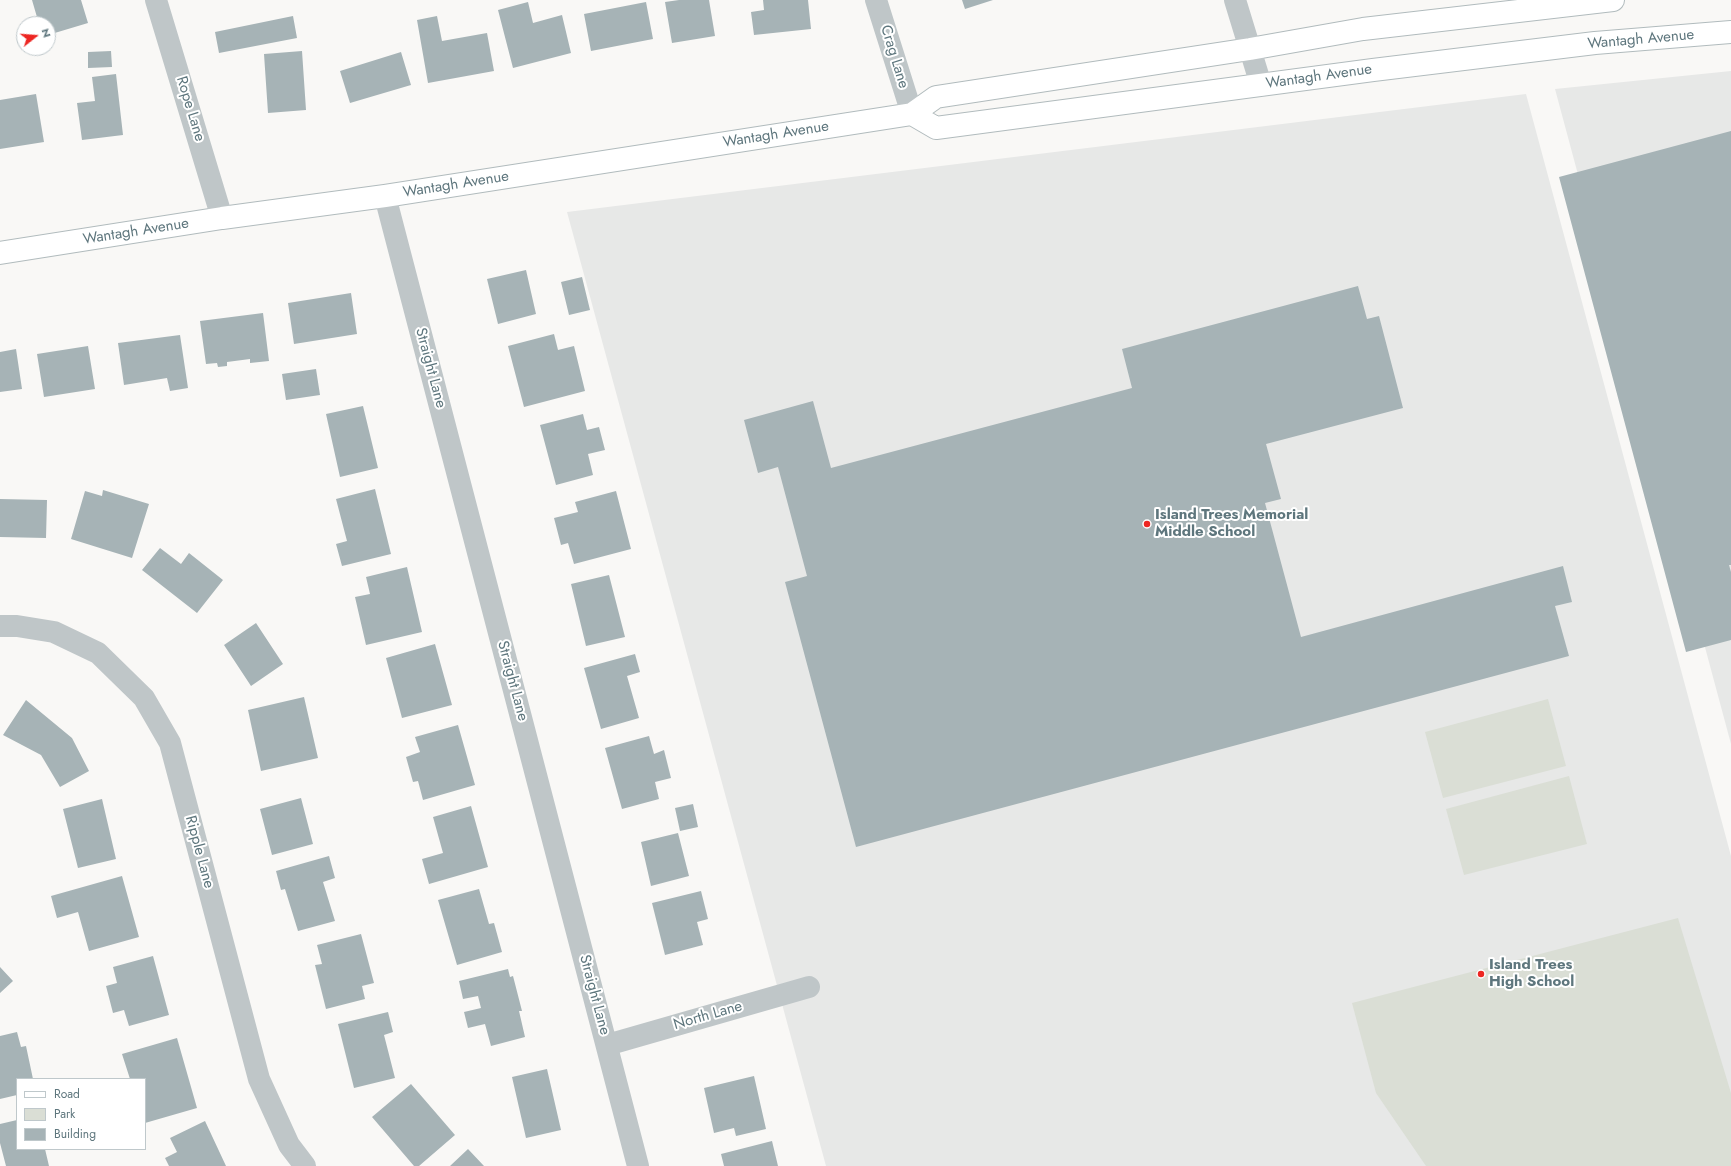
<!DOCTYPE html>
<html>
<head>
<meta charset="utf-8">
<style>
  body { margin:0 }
  #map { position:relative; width:1731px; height:1166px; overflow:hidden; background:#f9f8f6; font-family:Jost,sans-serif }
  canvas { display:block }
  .legend { position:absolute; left:16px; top:1078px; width:130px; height:72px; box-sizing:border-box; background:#fff; border:1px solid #bfc8cb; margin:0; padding:5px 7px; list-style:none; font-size:12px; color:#5e767d }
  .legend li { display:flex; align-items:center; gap:8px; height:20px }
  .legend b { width:20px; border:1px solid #bfc8cb }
  .north { position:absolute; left:16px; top:16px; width:40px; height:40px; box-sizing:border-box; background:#fff; border:1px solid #bfc8cb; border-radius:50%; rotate:73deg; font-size:11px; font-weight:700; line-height:16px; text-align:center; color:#5e767d }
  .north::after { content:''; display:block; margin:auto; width:14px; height:18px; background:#ed2622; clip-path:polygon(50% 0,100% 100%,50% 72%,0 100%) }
</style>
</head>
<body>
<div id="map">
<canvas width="1731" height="1166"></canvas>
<ul class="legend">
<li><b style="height:5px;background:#fff"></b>Road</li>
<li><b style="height:11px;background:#daded5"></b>Park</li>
<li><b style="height:11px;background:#a6b3b6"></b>Building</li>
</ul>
<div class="north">N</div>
</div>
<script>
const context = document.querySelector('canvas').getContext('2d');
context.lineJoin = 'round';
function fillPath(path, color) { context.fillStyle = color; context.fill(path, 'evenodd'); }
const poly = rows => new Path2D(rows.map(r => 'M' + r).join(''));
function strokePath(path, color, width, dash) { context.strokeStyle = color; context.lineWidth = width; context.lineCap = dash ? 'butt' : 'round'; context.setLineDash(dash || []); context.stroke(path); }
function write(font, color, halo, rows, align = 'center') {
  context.font = font + ' Jost,sans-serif'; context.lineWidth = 4; context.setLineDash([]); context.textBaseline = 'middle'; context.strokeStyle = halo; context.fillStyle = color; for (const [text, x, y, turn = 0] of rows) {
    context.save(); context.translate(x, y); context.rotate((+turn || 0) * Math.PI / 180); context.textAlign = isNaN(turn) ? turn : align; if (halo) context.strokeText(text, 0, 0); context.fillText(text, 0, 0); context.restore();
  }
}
const built = poly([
  [1731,71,1731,744,1555,89],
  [1526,94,1731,856,1731,1166,826,1166,567,212]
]);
const green = poly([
  [1548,699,1566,766,1443,798,1425,732],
  [1569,776,1587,844,1464,875,1446,809],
  [1678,918,1731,1093,1731,1166,1426,1166,1376,1093,1352,1003]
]);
const building = poly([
  [32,0,81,0,88,23,48,35,48,24,39,24],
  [679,0,709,0,715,36,672,43,665,2],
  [763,0,808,0,811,29,754,35,751,12,764,10],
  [962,0,993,0,965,9],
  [528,2,533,23,562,15,571,53,513,68,498,10],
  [646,2,653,39,591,51,584,14],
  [293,16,297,38,219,53,215,32],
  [437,16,442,41,487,33,494,71,428,83,417,20],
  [111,51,112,67,88,68,88,52],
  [302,51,306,110,268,113,264,54],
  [401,52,411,85,350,103,340,71],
  [116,74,123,135,82,140,77,103,95,101,92,77],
  [36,94,44,142,0,149,0,100],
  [1731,131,1731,565,1729,565,1731,572,1731,640,1686,652,1559,177],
  [526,270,536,314,498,324,487,279],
  [582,277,590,310,569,315,561,282],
  [1358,286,1367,319,1379,316,1403,408,1266,444,1281,499,1265,503,1301,637,1563,566,1572,602,1555,606,1569,656,856,847,785,582,807,576,778,467,758,473,744,420,813,401,831,468,1132,388,1122,349],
  [351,293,357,334,294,344,288,303],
  [263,313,269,361,250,363,250,359,227,362,227,366,218,367,217,363,206,364,200,321],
  [554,334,558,350,574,346,585,391,524,407,508,346],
  [180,335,188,388,170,391,167,378,124,385,118,343],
  [88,346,95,389,44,397,37,354],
  [16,349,22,389,0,392,0,352],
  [316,369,320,395,286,400,282,374],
  [363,406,378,468,340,477,326,414],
  [583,414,587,430,599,427,605,450,588,454,593,475,556,485,540,425],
  [375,489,391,554,342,566,336,544,347,541,336,499],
  [103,490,149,504,132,558,71,539,85,491,102,496],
  [616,491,631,549,574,564,568,543,561,545,554,518,578,512,575,502],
  [0,499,47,500,46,538,0,537],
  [160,548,181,564,189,553,223,580,197,613,142,570],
  [407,567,422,632,366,645,355,597,370,594,366,577],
  [609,575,625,637,586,646,571,584],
  [256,623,283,664,251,686,224,645],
  [435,644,452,705,402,718,386,658],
  [635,654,640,672,627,676,639,718,601,729,584,668],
  [304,697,318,758,261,771,248,710],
  [26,700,72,738,89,771,60,787,41,755,3,735],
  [458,725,475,785,423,800,418,781,413,782,406,757,420,752,415,737],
  [649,736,654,754,664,750,671,778,655,782,659,799,622,809,605,748],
  [301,798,313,844,272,855,260,809],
  [102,799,116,859,78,868,63,809],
  [693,804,698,827,680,831,675,808],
  [471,806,488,867,429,884,422,859,443,853,433,817],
  [678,833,689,876,651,886,641,842],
  [329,856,335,878,323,882,335,921,298,931,285,889,281,890,276,871],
  [122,876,139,937,89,951,78,912,57,918,51,896],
  [479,889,489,924,494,923,502,952,457,965,438,900],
  [701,891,708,919,697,922,703,945,665,955,652,903],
  [361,934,374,983,362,986,365,999,326,1009,315,965,322,964,317,945],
  [153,956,169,1015,129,1026,124,1010,113,1013,106,986,117,983,113,967],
  [0,967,13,981,0,993],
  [508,969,510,977,513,976,522,1011,519,1011,525,1037,491,1046,485,1024,468,1028,464,1012,481,1008,478,996,463,999,459,981],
  [388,1012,393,1032,384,1035,395,1078,354,1088,338,1024],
  [17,1032,21,1047,26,1046,33,1079,17,1079,17,1095,0,1099,0,1036],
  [177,1038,197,1108,145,1123,145,1079,130,1079,122,1054],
  [547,1069,561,1130,526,1138,512,1077],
  [754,1076,766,1129,736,1136,734,1128,714,1133,704,1088],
  [411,1084,455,1135,419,1166,414,1166,372,1117],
  [17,1120,17,1149,45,1149,49,1166,6,1166,0,1143,0,1124],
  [205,1121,226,1166,169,1166,165,1158,177,1152,170,1138],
  [772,1141,778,1166,724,1166,721,1154],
  [468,1149,484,1166,450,1166]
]);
const street = poly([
  [156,0,222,218],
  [876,0,912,114],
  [1235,0,1261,85],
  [385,196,638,1166],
  [0,626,17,626,54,632,98,653,144,698,170,743,259,1079,289,1145,305,1166],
  [607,1045,809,987]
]);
const secondary = poly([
  [912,114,936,128,1373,70,1595,43,1731,32],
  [0,253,222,218,385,196,912,114,936,97,1250,49,1363,29,1613,0]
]);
const markers = [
  [1147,524,4,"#ed2622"],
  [1481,974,4,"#ed2622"]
];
const streetNames = [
  ["Wantagh Avenue",1641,40,-5],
  ["Crag Lane",894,57,73],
  ["Wantagh Avenue",1319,77,-8],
  ["Rope Lane",190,109,73],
  ["Wantagh Avenue",776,135,-9],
  ["Wantagh Avenue",456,185,-9],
  ["Wantagh Avenue",136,232,-9],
  ["Straight Lane",430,368,75],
  ["Straight Lane",512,681,75],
  ["Ripple Lane",199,852,75],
  ["Straight Lane",594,995,75],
  ["North Lane",708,1016,-16]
];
const poiNames = [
  ["Island Trees Memorial",1155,515],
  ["Middle School",1155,532],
  ["Island Trees",1489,965],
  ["High School",1489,982]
];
fillPath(built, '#e7e8e7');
fillPath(green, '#daded5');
fillPath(building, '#a6b3b6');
strokePath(secondary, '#b1bbbd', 24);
strokePath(street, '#bfc6c8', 22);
strokePath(secondary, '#fff', 22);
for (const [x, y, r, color] of markers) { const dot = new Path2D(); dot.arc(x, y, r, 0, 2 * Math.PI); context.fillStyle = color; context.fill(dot); strokePath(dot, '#fff', 1.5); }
write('15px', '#5e767d', '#fff', streetNames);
write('bold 15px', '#5e767d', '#fff', poiNames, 'left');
</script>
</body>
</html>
